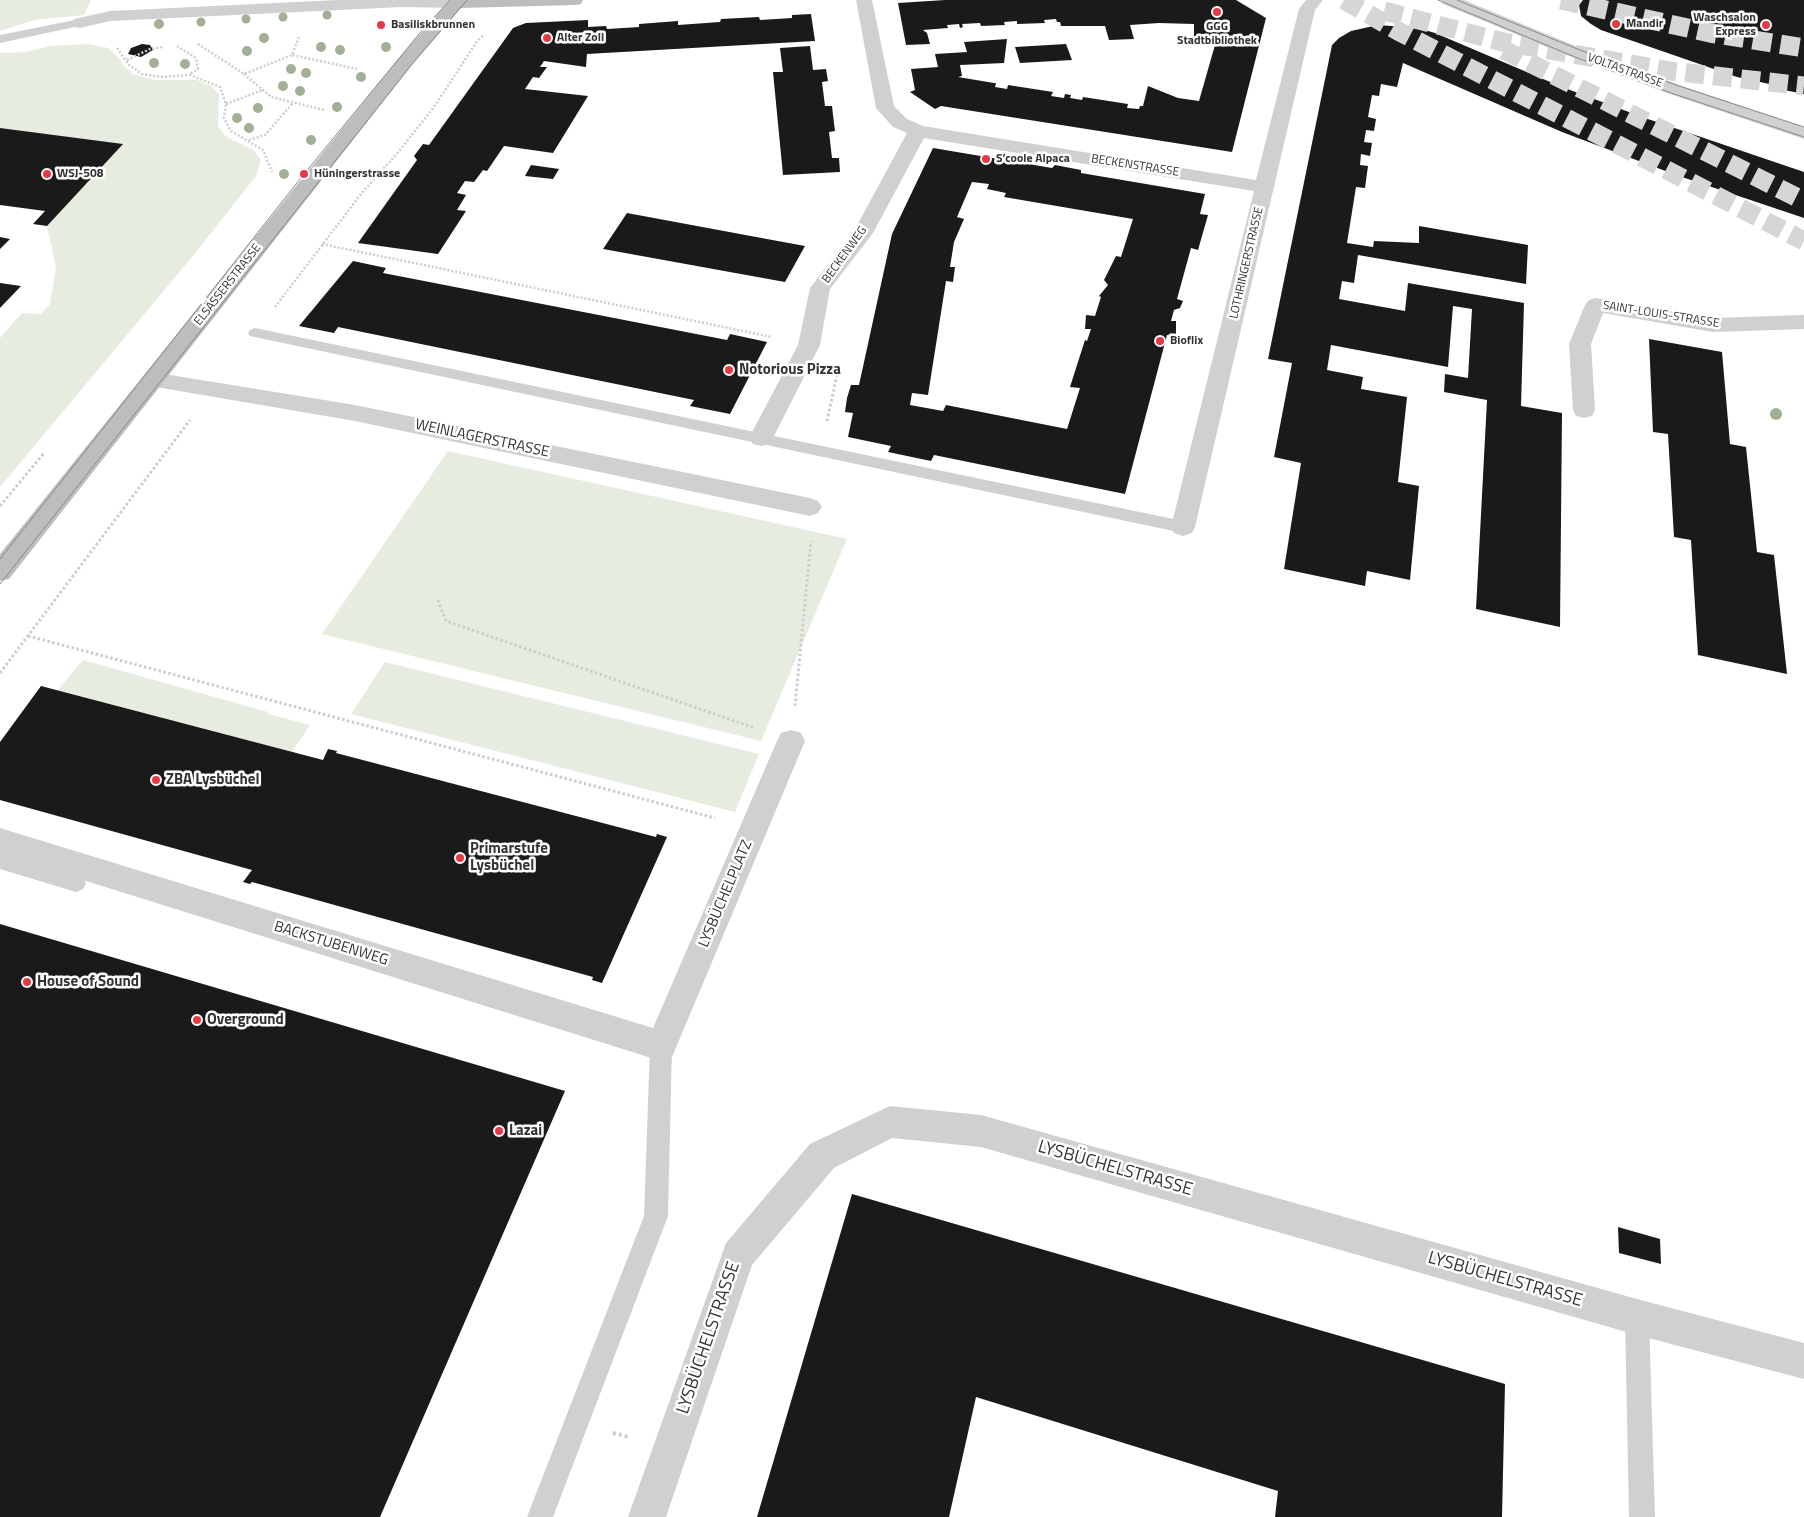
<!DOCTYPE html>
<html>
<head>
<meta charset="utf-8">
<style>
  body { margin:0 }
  canvas { display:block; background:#fff }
</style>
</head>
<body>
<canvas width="1804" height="1517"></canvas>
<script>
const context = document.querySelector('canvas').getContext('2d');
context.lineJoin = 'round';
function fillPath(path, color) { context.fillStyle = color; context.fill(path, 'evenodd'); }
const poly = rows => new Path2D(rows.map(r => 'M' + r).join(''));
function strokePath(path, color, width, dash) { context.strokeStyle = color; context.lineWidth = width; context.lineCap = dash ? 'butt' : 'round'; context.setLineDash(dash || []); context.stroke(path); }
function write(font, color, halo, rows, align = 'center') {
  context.font = font + ' "Titillium Web",sans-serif'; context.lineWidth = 5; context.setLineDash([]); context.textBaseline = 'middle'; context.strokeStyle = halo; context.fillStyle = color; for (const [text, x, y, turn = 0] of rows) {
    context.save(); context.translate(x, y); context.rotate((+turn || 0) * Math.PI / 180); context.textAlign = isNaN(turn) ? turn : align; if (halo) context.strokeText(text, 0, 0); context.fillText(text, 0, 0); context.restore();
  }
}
const green = poly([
  [0,0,91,0,84,15,34,20,0,31],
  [89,44,108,48,118,57,123,65,134,75,155,80,197,80,211,86,219,94,218,126,225,136,253,150,261,160,256,176,192,257,0,487,0,338,22,313,41,314,50,304,56,268,47,226,122,144,0,128,0,53,26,52,50,46],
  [448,451,847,539,761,741,322,634],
  [83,660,268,712,268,714,310,725,292,752,58,690],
  [385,662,759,754,735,812,351,714]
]);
const building = poly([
  [945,0,1236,0,1266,18,1232,152,941,106,935,109,910,92,915,90,911,69,938,67,935,54,967,52,964,42,1007,39,1004,63,960,65,962,76,958,77,994,83,996,83,995,87,1007,89,1008,85,1053,92,1051,96,1064,98,1065,94,1071,95,1070,98,1082,100,1083,97,1128,104,1127,108,1139,109,1140,106,1143,106,1148,86,1178,98,1199,101,1215,45,1194,42,1194,24,1159,23,1130,25,1134,39,1109,40,1105,26,1061,26,1060,22,1057,22,1056,19,1044,20,1045,23,1017,24,1017,21,1004,22,1005,25,981,26,980,23,962,24,963,27,960,28,959,24,947,25,948,28,923,30,927,33,930,44,906,45,898,3],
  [1583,0,1804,0,1804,94,1779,89,1774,85,1737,77,1601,30,1591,24,1581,16,1579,5],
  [811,14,815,41,587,54,586,67,544,61,540,67,547,67,539,78,533,77,525,89,588,96,553,153,504,146,487,171,483,170,474,182,465,181,457,193,466,195,457,210,466,211,438,254,358,243,417,160,414,156,423,144,429,145,513,28,518,26,526,23,588,20,588,27,606,26,607,29,639,27,639,24,678,21,678,25,720,22,721,19,759,17,760,20,792,18,792,15],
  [1378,25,1418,28,1435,33,1562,87,1645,118,1804,172,1804,218,1676,175,1562,132,1403,63,1397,87,1381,84,1379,96,1372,95,1368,117,1376,119,1374,131,1366,130,1364,142,1372,143,1370,156,1361,154,1360,165,1368,166,1365,188,1356,187,1347,243,1373,247,1374,241,1419,243,1419,226,1528,245,1526,284,1358,255,1354,283,1342,281,1339,299,1405,311,1408,283,1524,303,1521,406,1562,413,1560,627,1476,609,1487,400,1444,392,1445,374,1468,378,1472,309,1453,306,1448,367,1331,345,1327,370,1363,377,1361,389,1407,397,1398,482,1419,486,1410,580,1367,571,1365,586,1284,569,1301,463,1274,457,1292,363,1268,359,1332,45,1339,38,1351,31],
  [142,44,150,45,153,50,141,57,128,54,131,48],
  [1066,44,1072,60,1020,63,1015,47],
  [810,46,813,70,826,69,828,81,822,82,825,106,832,106,833,115,835,131,829,132,832,158,839,158,840,172,783,175,773,72,783,72,780,48],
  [0,128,123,144,47,226,33,224,45,211,0,205],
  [933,148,1052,168,1055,165,1081,170,1081,173,1205,194,1200,214,1208,215,1198,250,1191,248,1177,299,1183,301,1180,308,1174,310,1171,321,1176,321,1176,335,1167,335,1125,494,934,455,931,461,888,452,891,446,848,437,853,413,845,412,847,398,851,385,859,385,892,234],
  [972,182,989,184,987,189,1006,193,1004,197,1133,219,1121,257,1116,256,1104,280,1108,285,1099,296,1101,297,1095,316,1086,315,1085,329,1091,329,1087,341,1085,340,1070,387,1080,388,1067,429,946,405,943,411,910,405,912,393,928,395,946,281,953,282,955,267,950,267,954,242,964,219,957,217],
  [531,165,559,169,553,179,525,176],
  [627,213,767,239,805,246,785,282,603,249],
  [0,237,10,239,0,249],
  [353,261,386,268,383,273,727,340,730,334,767,342,730,414,690,406,694,400,338,327,334,333,299,326],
  [0,283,21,286,0,308],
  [1649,339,1722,352,1730,444,1746,447,1757,552,1774,555,1787,674,1698,655,1691,540,1674,537,1668,434,1653,432],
  [41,686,323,760,328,749,337,751,336,753,656,837,657,834,667,837,602,983,592,980,593,977,252,882,250,884,243,882,252,870,0,800,0,742],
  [0,924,565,1091,380,1517,0,1517],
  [852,1194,1505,1384,1502,1517,1275,1517,1278,1491,976,1397,949,1517,757,1517],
  [1618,1227,1660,1239,1661,1264,1619,1253]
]);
const highwayTunnel = poly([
  [1344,0,1398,31,1804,241],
  [1561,0,1710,33,1804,48],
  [1384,11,1503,42,1671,71,1804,86],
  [1504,50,1804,201]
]);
const pathFar2 = poly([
  [299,37,292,55,357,69],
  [198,44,244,74,292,55],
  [177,46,196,58,198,69,190,74],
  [117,48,129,65,142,74,160,77,190,75,220,87,226,104,224,118,231,131,263,150,272,172],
  [127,60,150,49,163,47],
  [244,74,271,97,324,110],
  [226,104,263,90],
  [249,140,265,135,293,103],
  [322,244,772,337],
  [275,307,361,194,400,150,434,107,478,40,484,35],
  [837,377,838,373]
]);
const pathFar1 = poly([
  [827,421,837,375],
  [0,506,44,453],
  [438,600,446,621,755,728],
  [28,636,715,818],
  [0,673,190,420],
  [795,706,811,541]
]);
const path = poly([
  [613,1433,629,1437]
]);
const lane = poly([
  [80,19,86,23,84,25,0,43,0,35,80,19],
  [255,328,1183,521,1189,523,1191,527,1189,531,1183,533,250,336,248,333,250,330,255,328],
  [0,851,76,874,83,877,86,883,83,889,76,892,0,869,0,851],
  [661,1036,669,1039,672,1046,668,1216,553,1517,527,1517,644,1216,650,1046,653,1039,661,1036],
  [1637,1305,1646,1308,1649,1317,1655,1517,1629,1517,1625,1317,1628,1308,1637,1305]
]);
const street = poly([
  [338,0,462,0,464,3,462,7,456,8,402,7,110,21,80,28,74,27,71,23,74,19,110,11,338,0],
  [856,0,872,0,894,106,907,119,923,126,1256,180,1299,9,1306,0,1323,0,1315,10,1195,527,1192,533,1183,536,1174,533,1171,527,1254,191,924,138,873,233,830,289,820,345,773,438,769,444,761,446,753,444,749,438,798,345,810,288,854,231,907,133,893,127,876,108,856,0],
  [1441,0,1464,0,1573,45,1682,86,1804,127,1804,139,1670,94,1561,53,1443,4,1441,0],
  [1596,298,1713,318,1804,315,1804,329,1713,332,1603,313,1591,344,1595,410,1592,416,1584,418,1576,416,1573,410,1569,344,1585,305,1589,300,1596,298],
  [152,372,355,405,810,498,818,501,822,507,818,513,810,516,355,421,144,385,141,380,144,375,152,372],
  [791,730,801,733,805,741,672,1057,661,1061,0,854,0,828,653,1028,777,741,781,733,791,730],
  [890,1106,981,1115,1637,1299,1804,1343,1804,1379,1637,1335,981,1147,892,1138,834,1168,752,1265,666,1517,628,1517,726,1243,810,1144,890,1106]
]);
const secondary = poly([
  [450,0,583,0,581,4,575,5,461,8,411,66,9,579,0,581,0,554,399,58,450,0]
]);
const tram = poly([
  [1438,0,1575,57,1671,93,1804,137],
  [1457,0,1580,50,1679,86,1804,127],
  [0,559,304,174,419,34,450,0],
  [0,584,413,63,467,0]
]);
const trees = [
  [327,15,4.5],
  [283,17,4.5],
  [246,19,4.5],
  [201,22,4.5],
  [159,24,5],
  [264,38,5],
  [321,47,5],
  [386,47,5],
  [340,50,5],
  [247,51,5],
  [154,63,5],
  [185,64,5],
  [291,69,5],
  [306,73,5],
  [361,77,5],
  [283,86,5],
  [300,91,5],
  [337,107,5],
  [258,108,5],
  [237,118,5],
  [249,128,5],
  [311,140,5],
  [284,174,5],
  [1776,414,6]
];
const markers = [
  [1217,12,5,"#e63946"],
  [1616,24,5,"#e63946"],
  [381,25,5,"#e63946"],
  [1766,25,5,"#e63946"],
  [547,38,5,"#e63946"],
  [986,159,5,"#e63946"],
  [47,174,5,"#e63946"],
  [304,174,5,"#e63946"],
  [1160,341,5,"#e63946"],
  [729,370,5,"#e63946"],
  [156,780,5,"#e63946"],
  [460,858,5,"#e63946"],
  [27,982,5,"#e63946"],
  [197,1020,5,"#e63946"],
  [499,1131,5,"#e63946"]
];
const farPoinames = [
  ["Waschsalon",1756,18,"right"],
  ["Express",1756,32,"right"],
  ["Mandir",1626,24],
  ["Basiliskbrunnen",391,25],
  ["GGG",1217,27,"center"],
  ["Stadtbibliothek",1217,41,"center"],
  ["Alter Zoll",557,38],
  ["S’coole Alpaca",996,159],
  ["WSJ-508",57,174],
  ["Hüningerstrasse",314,174],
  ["Bioflix",1170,341]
];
const farStreetnames = [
  ["VOLTASTRASSE",1625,71,20],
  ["BECKENSTRASSE",1135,166,9],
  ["BECKENWEG",845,255,-54],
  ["LOTHRINGERSTRASSE",1247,263,-77],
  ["ELSÄSSERSTRASSE",228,285,-52],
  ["SAINT-LOUIS-STRASSE",1661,315,9]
];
const poiNames = [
  ["Notorious Pizza",739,370],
  ["ZBA Lysbüchel",166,780],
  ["Primarstufe",470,849],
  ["Lysbüchel",470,866],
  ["House of Sound",37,982],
  ["Overground",207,1020],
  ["Lazai",509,1131]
];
const streetNames = [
  ["WEINLAGERSTRASSE",482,439,12],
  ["LYSBÜCHELPLATZ",726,894,-67],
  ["BACKSTUBENWEG",331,944,17]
];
const nearStreetnames = [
  ["LYSBÜCHELSTRASSE",1115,1169,16],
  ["LYSBÜCHELSTRASSE",1505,1280,16],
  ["LYSBÜCHELSTRASSE",709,1338,-71]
];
fillPath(green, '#e6ecdf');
fillPath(building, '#1a1a1a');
strokePath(highwayTunnel, '#d6d6d6', 19, [19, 9]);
strokePath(pathFar2, '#cdcdcd', 2.5, [2, 2]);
strokePath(pathFar1, '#cdcdcd', 3, [2.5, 2.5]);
strokePath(path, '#cdcdcd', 4, [3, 3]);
fillPath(lane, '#d0d0d0');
fillPath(street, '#d0d0d0');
fillPath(secondary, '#bdbdbd');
strokePath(tram, '#888', 1);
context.fillStyle = '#a2b095';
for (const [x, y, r] of trees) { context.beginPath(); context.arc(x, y, r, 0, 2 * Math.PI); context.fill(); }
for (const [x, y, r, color] of markers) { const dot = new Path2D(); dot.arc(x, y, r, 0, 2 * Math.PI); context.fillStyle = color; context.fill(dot); strokePath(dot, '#fff', 2); }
write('bold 12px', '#333', '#fff', farPoinames, 'left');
write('12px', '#333', '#fff', farStreetnames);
write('bold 15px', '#333', '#fff', poiNames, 'left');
write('15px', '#333', '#fff', streetNames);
write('18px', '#333', '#fff', nearStreetnames);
</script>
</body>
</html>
